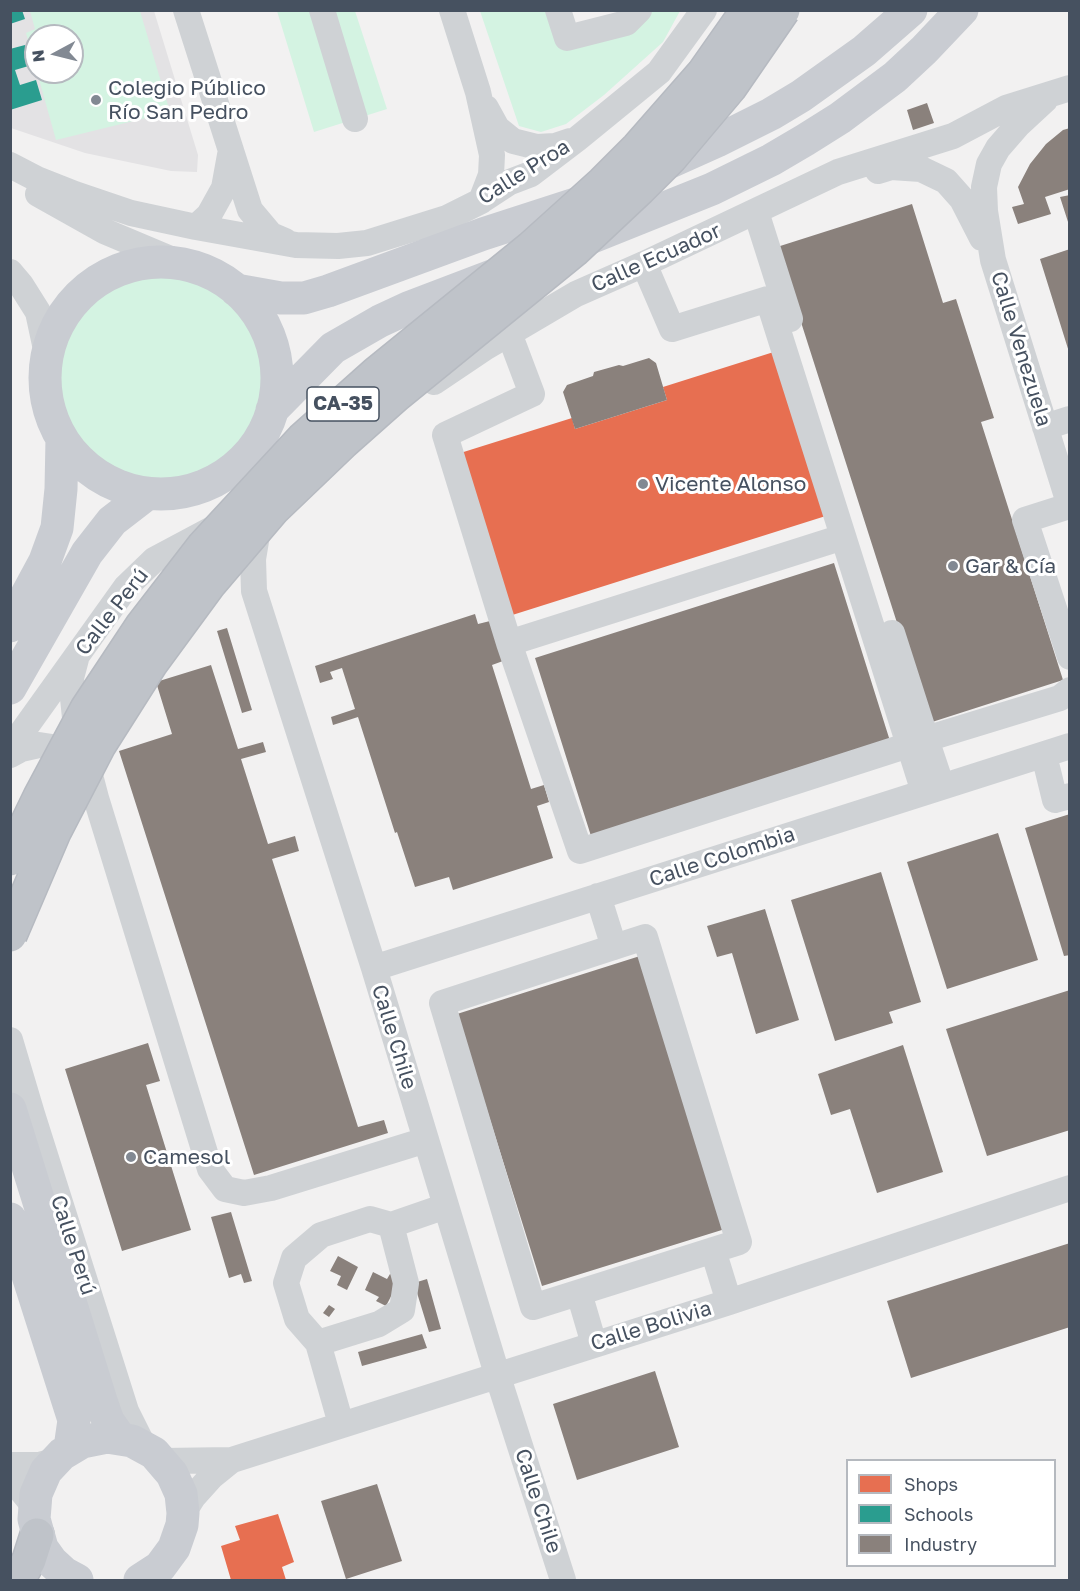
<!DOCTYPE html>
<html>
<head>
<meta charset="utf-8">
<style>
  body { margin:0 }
  #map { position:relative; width:1080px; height:1591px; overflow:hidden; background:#f2f1f1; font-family:"Golos Text",sans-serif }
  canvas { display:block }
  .frame { position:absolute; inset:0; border:12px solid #465160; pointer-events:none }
  .legend { position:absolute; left:846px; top:1459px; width:210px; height:108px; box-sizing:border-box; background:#fff; border:2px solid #b5b9bf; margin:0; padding:8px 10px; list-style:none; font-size:18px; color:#465160 }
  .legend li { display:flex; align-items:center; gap:12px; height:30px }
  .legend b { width:30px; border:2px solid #b5b9bf }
  .north { position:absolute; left:24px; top:24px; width:60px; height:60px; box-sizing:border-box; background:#fff; border:2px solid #b5b9bf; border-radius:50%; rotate:263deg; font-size:16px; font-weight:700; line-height:24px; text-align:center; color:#465160 }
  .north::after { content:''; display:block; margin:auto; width:21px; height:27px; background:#828993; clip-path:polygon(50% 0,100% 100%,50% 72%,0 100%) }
</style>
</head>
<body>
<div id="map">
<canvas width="1080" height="1591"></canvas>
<div class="frame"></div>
<ul class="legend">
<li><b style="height:16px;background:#e76f51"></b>Shops</li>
<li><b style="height:16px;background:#2a9d8f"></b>Schools</li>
<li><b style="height:16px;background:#8a817c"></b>Industry</li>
</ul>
<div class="north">N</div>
</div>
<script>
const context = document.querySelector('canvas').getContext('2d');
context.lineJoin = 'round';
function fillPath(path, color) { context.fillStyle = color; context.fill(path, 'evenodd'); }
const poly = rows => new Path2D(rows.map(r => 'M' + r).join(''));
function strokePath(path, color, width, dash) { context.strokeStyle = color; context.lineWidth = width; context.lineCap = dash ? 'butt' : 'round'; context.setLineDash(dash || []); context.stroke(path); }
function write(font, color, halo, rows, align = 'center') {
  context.font = font + ' "Golos Text",sans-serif'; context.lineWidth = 6; context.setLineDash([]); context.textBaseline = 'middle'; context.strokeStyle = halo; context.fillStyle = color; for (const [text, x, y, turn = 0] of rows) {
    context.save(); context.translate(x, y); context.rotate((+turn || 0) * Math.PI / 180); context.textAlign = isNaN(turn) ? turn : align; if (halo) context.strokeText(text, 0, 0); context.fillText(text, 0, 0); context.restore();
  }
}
const education = poly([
  [10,11,154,11,198,155,197,172,171,171,85,153,11,128],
  [36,36,72,36,72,72,36,72]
]);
const green = poly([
  [30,11,140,11,170,112,56,140,37,72,72,72,72,36,36,36,36,68,26,33,35,29],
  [277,11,355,11,387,109,314,132],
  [480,11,551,11,561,45,627,11,680,11,663,42,604,95,566,124,541,132,519,126],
  '55 378a106 106 0 1 1 212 0a106 106 0 1 1-212 0Z'
]);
const shops = poly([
  [780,350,832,514,506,617,454,455,572,418,575,429,667,400,663,387],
  [278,1514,294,1562,282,1567,286,1580,231,1580,221,1546,240,1540,235,1526]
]);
const schools = poly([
  [10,10,22,10,25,19,10,24],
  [25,45,32,65,15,70,20,85,36,80,42,100,10,110,10,49]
]);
const industry = poly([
  [927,103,934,123,913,130,907,110],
  [1070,128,1070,189,1045,197,1051,214,1018,224,1012,207,1024,204,1018,187,1030,164,1046,144,1063,130],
  [1070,195,1070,225,1069,225,1060,197],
  [912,204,943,303,956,299,994,418,981,422,1063,680,929,723,777,247],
  [1070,249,1070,351,1069,352,1040,259],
  [649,358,656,363,667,400,575,429,563,392,567,385,593,376,594,372,619,365,623,366],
  [834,563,890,741,591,836,535,658],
  [475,614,478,624,490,621,503,661,492,665,531,789,544,785,549,802,537,806,553,858,453,890,449,877,415,887,397,832,395,833,358,717,333,725,331,717,355,709,342,668,330,672,333,679,320,683,315,666],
  [227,628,252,710,242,713,217,631],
  [211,665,238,749,263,742,266,752,241,759,268,844,295,836,299,851,272,859,358,1127,384,1120,388,1133,254,1175,119,751,172,734,156,682],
  [1070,814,1070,955,1064,956,1025,828],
  [998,833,1038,960,947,989,907,862],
  [881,872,921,1002,889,1012,893,1023,835,1041,791,900],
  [765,909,799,1020,756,1034,732,953,717,957,707,926],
  [640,956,725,1229,542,1286,457,1014],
  [1070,990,1070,1130,987,1156,946,1029],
  [148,1043,160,1081,146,1085,191,1230,122,1251,65,1069],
  [903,1045,943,1172,877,1193,850,1109,831,1115,818,1074],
  [231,1212,252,1281,244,1283,241,1274,229,1278,211,1217],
  [1070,1243,1070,1327,911,1378,887,1301],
  [338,1256,358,1267,347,1290,337,1285,341,1276,330,1271],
  [373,1272,387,1279,390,1274,400,1279,386,1306,376,1301,379,1297,365,1290],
  [427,1279,441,1329,429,1332,414,1283],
  [329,1305,335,1309,329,1317,323,1313],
  [422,1334,427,1348,362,1366,358,1352],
  [655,1371,679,1447,577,1480,553,1404],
  [377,1484,402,1561,346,1579,321,1501]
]);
const minor = poly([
  [186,10,250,210,271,235,285,241],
  [322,10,355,119],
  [452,10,478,92,492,155,491,175,481,201],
  [558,10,567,38,626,23,639,10],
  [1045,100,1018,125,998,148,989,164,984,187,985,211,993,260,1070,506],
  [486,108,497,128,513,141,537,147,555,146,570,141],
  [10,165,37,179,75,194,131,213,196,227,296,245,338,246,367,243,447,218,481,201,510,182,531,174,577,139,659,72,704,10],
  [878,171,891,167,921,169,946,181,962,199,982,238],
  [38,194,104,231,180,263],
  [756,212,790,319],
  [196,227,209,215,224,188,230,155],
  [644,264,672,329,768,299,924,792],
  [10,272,21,285,38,312,47,354],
  [509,333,532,394,445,435,509,643,580,851,909,745],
  [434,382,486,347,576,294,644,264,838,172,953,136,1006,108,1070,88],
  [1045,427,1070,419],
  [1069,506,1025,520,1070,657],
  [259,523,253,559,254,591,374,968,497,1374,563,1580],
  [892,633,926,739],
  [509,643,843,537],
  [76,659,71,678,75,718,96,798,210,1169,225,1189,244,1193,271,1188,426,1140],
  [10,749,126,587,154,560,214,528],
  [10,755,21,749,39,745,65,749,75,761],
  [1044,755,1055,800,1070,796],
  [942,787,926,739,1060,698,1070,690],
  [598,896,614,947,645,937,739,1242,533,1307,442,1003,614,947],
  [374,968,1070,746],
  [10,1040,32,1114,126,1411,144,1447],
  [391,1225,406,1283,402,1310,379,1324,318,1343,297,1319,286,1283,294,1258,321,1235,370,1219,391,1225,446,1206],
  [713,1250,729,1302],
  [579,1293,594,1344],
  [318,1343,341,1424],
  [163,1461,232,1460,729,1302,1070,1188],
  [10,1465,39,1465,54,1461],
  [10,1481,21,1490,34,1506],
  [183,1513,193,1497,211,1477,232,1460]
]);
const major = poly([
  [659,167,717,141,771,114,801,96,864,51,911,10],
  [585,240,712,189,771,160,805,140,840,118,895,77,924,50,962,10],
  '45 378a116 116 0 1 1 232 0a116 116 0 1 1-232 0Z',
  [236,290,281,298,304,298,328,291,483,234,588,200],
  [272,410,333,348,380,321,408,308,492,276],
  [10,626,45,561,57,528,61,489,62,439],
  [10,688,87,553,112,521,147,494],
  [10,1109,101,1401,108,1421,120,1438],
  [10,1219,74,1420,70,1448],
  [77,1580,64,1573,52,1562,42,1548,34,1519,36,1494,46,1471,62,1454,82,1442,107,1437,132,1441,154,1453,172,1474,181,1494,183,1513,182,1525,174,1548,160,1567,140,1580]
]);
const highway = poly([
  [18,1580,29,1560,37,1535]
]);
const highwayBridge = poly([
  [10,859,40,797,87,709,142,626,203,547,303,439,377,373,531,248,603,183,638,148,703,74,748,10],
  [10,935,54,832,99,745,151,663,209,584,273,509,343,442,396,395,574,250,639,189,671,157,730,87,783,10]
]);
const markers = [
  [96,100,6,"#828993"],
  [643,484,6,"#828993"],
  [953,566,6,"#828993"],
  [131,1157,6,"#828993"]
];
const shields = [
  [343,404,72]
];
const shieldNames = [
  ["CA-35",343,404]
];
const poiNames = [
  ["Colegio Público",108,88],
  ["Río San Pedro",108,112],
  ["Vicente Alonso",655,484],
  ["Gar & Cía",965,566],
  ["Camesol",143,1157]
];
const streetNames = [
  ["Calle Proa",524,172,-32],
  ["Calle Ecuador",656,258,-24],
  ["Calle Venezuela",1021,349,73],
  ["Calle Perú",112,612,-52],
  ["Calle Colombia",722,857,-18],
  ["Calle Chile",394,1037,73],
  ["Calle Perú",73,1245,72],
  ["Calle Bolivia",651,1326,-17],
  ["Calle Chile",538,1501,72]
];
fillPath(education, '#e3e2e4');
fillPath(green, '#d4f3e2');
fillPath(shops, '#e76f51');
fillPath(schools, '#2a9d8f');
fillPath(industry, '#8a817c');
strokePath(highway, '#b6bac1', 36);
strokePath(minor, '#cfd2d5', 26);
strokePath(major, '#c9ccd2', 33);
strokePath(highway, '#bfc3c9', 33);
strokePath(highwayBridge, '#b6bac1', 36, []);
strokePath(highwayBridge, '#bfc3c9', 33);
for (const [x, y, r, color] of markers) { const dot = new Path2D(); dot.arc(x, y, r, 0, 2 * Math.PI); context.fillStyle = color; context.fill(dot); strokePath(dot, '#fff', 2); }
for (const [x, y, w] of shields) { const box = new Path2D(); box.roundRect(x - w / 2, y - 17, w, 34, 4.5); context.fillStyle = '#fff'; context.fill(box); strokePath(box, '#465160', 1.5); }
write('bold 20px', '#465160', null, shieldNames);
write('21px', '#465160', '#fff', poiNames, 'left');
write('21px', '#465160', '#fff', streetNames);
</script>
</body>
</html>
